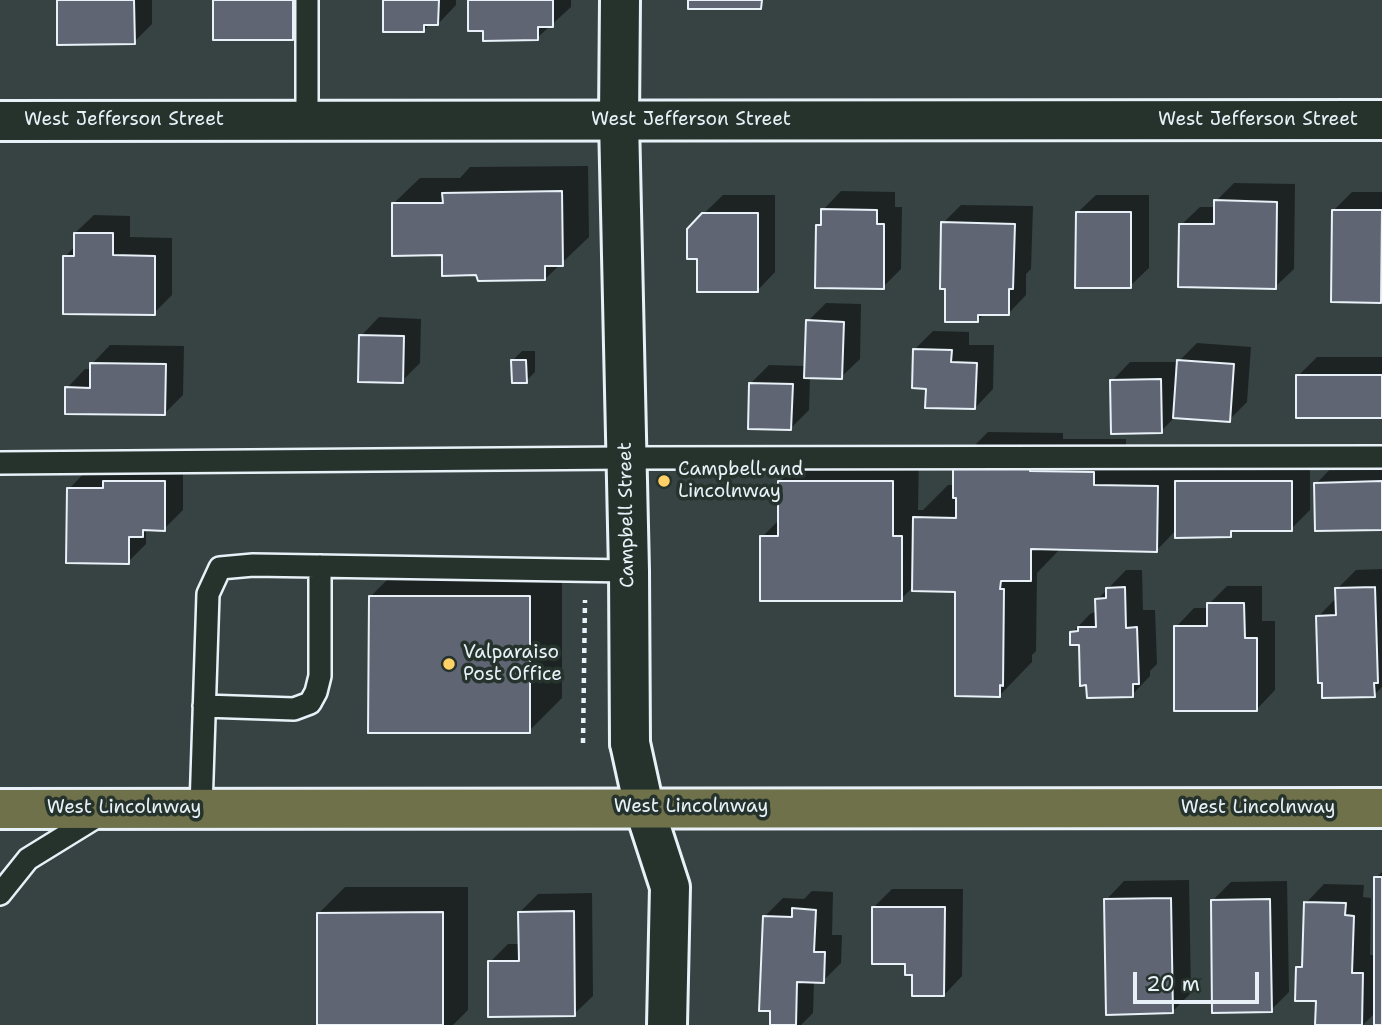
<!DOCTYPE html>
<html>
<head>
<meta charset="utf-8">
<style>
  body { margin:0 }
  #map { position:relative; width:1382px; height:1025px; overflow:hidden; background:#374242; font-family:"Shantell Sans",sans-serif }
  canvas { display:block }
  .scale { position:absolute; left:1133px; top:972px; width:126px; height:32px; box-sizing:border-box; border:4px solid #e8f1f8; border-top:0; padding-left:9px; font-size:21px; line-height:24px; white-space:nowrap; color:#e8f1f8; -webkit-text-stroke:5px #26332d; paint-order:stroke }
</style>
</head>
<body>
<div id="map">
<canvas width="1382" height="1025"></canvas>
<div class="scale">20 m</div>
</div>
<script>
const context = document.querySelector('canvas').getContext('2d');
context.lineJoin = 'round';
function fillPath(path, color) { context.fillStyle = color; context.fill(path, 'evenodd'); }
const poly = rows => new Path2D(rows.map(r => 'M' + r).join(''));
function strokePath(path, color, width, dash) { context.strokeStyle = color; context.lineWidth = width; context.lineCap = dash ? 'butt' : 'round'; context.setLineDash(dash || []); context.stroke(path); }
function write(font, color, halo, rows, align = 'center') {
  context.font = font + ' "Shantell Sans",sans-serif'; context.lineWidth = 7; context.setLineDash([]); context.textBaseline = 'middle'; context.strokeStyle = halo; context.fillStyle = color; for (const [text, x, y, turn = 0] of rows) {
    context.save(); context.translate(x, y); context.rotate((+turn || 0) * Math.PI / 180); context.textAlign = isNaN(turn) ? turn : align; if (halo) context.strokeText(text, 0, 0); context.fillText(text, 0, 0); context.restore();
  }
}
const shadow = poly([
  [59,0,152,0,152,24,134,42],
  [215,0,311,0,311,20,292,38],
  [385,0,456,0,456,5,438,24,430,24,423,31],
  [470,0,571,0,571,7,537,38,484,29],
  [588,166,589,237,545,279,478,274,443,253,393,204,420,178,460,178,470,167],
  [1234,183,1295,184,1294,269,1275,287,1181,225,1200,207,1216,207,1216,201],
  [841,191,895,192,895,207,902,207,901,269,883,287,818,226,822,221,823,210],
  [1352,192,1382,192,1382,299,1380,301,1334,210],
  [723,195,775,195,775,272,757,291,698,257,688,229],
  [1096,195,1149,195,1149,268,1130,286,1077,213],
  [961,205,1033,206,1031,269,1026,274,1026,295,1008,314,985,313,977,321,943,223],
  [94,215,130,216,130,237,172,238,172,295,154,313,65,257,75,246,75,233],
  [826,303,861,304,860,359,841,377,810,377,809,410,790,429,751,383,769,365,806,366,808,321],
  [379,317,421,319,420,363,402,381,361,336],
  [933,331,969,332,969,345,994,345,993,389,975,408,928,387,914,350],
  [1197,343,1251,347,1247,402,1229,420,1176,416,1161,431,1112,381,1130,362,1178,362],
  [110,345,184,346,183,395,165,413,67,388,85,369,92,369,92,364],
  [522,351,535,351,535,372,526,381,513,360],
  [1317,357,1382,357,1382,417,1298,376],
  [988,432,1063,433,1063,439,1126,439,1126,453,1191,454,1190,468,1195,464,1310,463,1310,510,1291,529,1236,529,1230,535,1177,529,1157,550,1061,548,1037,573,1036,651,1032,655,1032,662,1000,695,957,590,914,586,901,599,762,537,780,519,780,481,806,455,919,455,918,510,923,510,948,485,955,485,955,465],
  [183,464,183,510,164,529,149,528,146,531,146,544,128,562,69,489,87,470],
  [1382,464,1382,528,1316,484,1334,465],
  [404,563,562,563,562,698,529,731,371,596],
  [1382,569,1382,687,1374,695,1318,617,1336,598,1337,589,1356,570],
  [1126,570,1142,570,1143,610,1155,610,1157,664,1150,671,1150,676,1132,695,1072,633,1090,614,1097,611,1097,600],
  [1227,586,1262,586,1262,621,1275,621,1275,690,1257,709,1176,627,1194,608,1209,608,1209,604],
  [1382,872,1382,1025,1376,1025,1376,1012,1363,1025,1317,1025,1318,1000,1298,968,1304,962,1306,903,1324,884,1364,885,1363,897,1371,898,1370,955,1376,955,1376,878],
  [1189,880,1191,993,1172,1012,1106,900,1124,881],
  [1287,881,1289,992,1271,1010,1212,901,1231,882],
  [345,887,468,887,468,1010,453,1025,318,1025,318,914],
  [892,889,963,889,962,976,944,995,913,974,873,908],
  [812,891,833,892,832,935,842,935,841,963,823,981,814,981,813,1013,801,1025,771,1025,764,917,783,898,804,899],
  [592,893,593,996,574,1014,490,962,508,944,520,944,520,912,538,894]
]);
const building = poly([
  [57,0,134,0,135,44,57,45,57,0],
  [213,0,293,0,293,40,213,40,213,0],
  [383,0,439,0,438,25,424,25,424,32,383,32,383,0],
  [468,0,553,0,553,27,538,27,538,40,483,41,483,31,468,31,468,0],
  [688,0,762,0,761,9,688,9,688,0],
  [562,191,563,266,545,266,545,280,478,281,476,275,442,276,442,255,392,256,392,203,443,203,442,193,562,191],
  [1214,200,1277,202,1276,289,1178,287,1179,224,1214,224,1214,200],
  [821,209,877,210,877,224,884,224,884,289,815,288,816,225,821,225,821,209],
  [1332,210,1382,210,1381,303,1331,302,1332,210],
  [1076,212,1131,212,1131,288,1075,288,1076,212],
  [702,213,758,213,758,292,697,292,697,259,687,259,687,229,702,213],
  [941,222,1015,224,1013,289,1009,289,1009,315,978,315,978,322,945,322,945,289,940,289,941,222],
  [74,233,113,233,113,255,155,256,155,315,63,314,63,256,74,256,74,233],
  [806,320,844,322,842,379,804,378,806,320],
  [359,335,404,336,403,383,358,382,359,335],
  [913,349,952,350,951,362,977,363,975,409,925,408,926,389,912,388,913,349],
  [511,360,526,360,527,383,512,383,511,360],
  [1177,360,1234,364,1230,422,1173,418,1177,360],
  [90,363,166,364,165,415,65,414,65,387,90,388,90,363],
  [1296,375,1382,375,1382,418,1296,418,1296,375],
  [1161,379,1162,433,1111,434,1110,380,1161,379],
  [749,383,793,384,791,430,748,429,749,383],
  [953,464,1030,465,1030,471,1094,472,1094,485,1158,486,1157,552,1031,549,1031,581,1001,581,1000,589,1004,589,1003,686,1000,685,1000,697,955,696,955,592,912,591,913,517,956,518,956,498,953,498,953,464],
  [103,481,165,481,165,531,143,530,143,537,129,537,129,564,66,563,67,488,103,488,103,481],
  [778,481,893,481,893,536,902,536,902,601,760,601,760,536,778,536,778,481],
  [1175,481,1292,481,1292,531,1231,531,1231,537,1175,538,1175,481],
  [1382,481,1382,530,1315,531,1314,483,1382,481],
  [1125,587,1126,628,1137,627,1139,684,1133,684,1133,697,1087,698,1086,685,1080,686,1079,645,1070,645,1070,632,1078,631,1078,627,1096,627,1095,599,1106,598,1106,588,1125,587],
  [1375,587,1378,683,1374,683,1375,697,1322,698,1322,683,1318,683,1316,616,1336,615,1335,588,1375,587],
  [369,596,530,596,530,733,368,733,369,596],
  [1207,603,1244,603,1245,638,1257,638,1257,711,1174,711,1174,626,1207,626,1207,603],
  [1374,877,1382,877,1382,1025,1374,1025,1374,877],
  [1171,898,1173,1013,1106,1015,1104,899,1171,898],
  [1270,899,1272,1012,1212,1013,1211,900,1270,899],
  [1304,902,1346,903,1345,915,1354,916,1352,973,1363,973,1362,1025,1315,1025,1316,1001,1295,1001,1296,967,1302,967,1304,902],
  [872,907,945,907,944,996,912,996,912,975,905,975,905,964,872,964,872,907],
  [792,908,816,910,814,952,825,952,824,983,797,982,796,1025,770,1025,770,1011,759,1011,763,916,792,917,792,908],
  [574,911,575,1016,488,1017,488,961,519,961,518,912,574,911],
  [443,912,443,1025,317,1025,317,913,443,912]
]);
const path = poly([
  [583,743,585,600]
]);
const service = poly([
  [307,0,307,120],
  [0,463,626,458,1382,457],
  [204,706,294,709,310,703,316,692,320,676,320,566],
  [201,808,208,594,220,568,253,565,629,571],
  [0,894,28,859,101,814]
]);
const minor = poly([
  [0,121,1382,120]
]);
const tertiary = poly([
  [630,743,644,807,670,887,667,1025]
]);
const secondary = poly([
  [620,0,619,120,629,571,630,743]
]);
const primary = poly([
  [0,809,1382,808]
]);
const markers = [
  [664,481,7,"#ffd166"],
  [449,664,7,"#ffd166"]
];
const streetNames = [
  ["West Jefferson Street",124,120],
  ["West Jefferson Street",691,120],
  ["West Jefferson Street",1258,120],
  ["Campbell Street",627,515,-91],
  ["West Lincolnway",691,807],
  ["West Lincolnway",124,808],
  ["West Lincolnway",1258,808]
];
const poiNames = [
  ["Campbell and",678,470],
  ["Lincolnway",678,492],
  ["Valparaiso",463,653],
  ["Post Office",463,675]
];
fillPath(shadow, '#0007');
fillPath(building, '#606573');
strokePath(building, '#e8f1f8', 2);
strokePath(service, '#e8f1f8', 26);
strokePath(minor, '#e8f1f8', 44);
strokePath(tertiary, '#e8f1f8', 44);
strokePath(secondary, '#e8f1f8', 44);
strokePath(primary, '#e8f1f8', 44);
strokePath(path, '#e8f1f8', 4.5, [5, 5]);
strokePath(service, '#26332d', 21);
strokePath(minor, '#26332d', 38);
strokePath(tertiary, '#26332d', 38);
strokePath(secondary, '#26332d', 38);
strokePath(primary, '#6f714a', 38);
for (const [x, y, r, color] of markers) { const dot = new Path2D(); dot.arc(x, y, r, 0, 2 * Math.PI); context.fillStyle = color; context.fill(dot); strokePath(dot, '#26332d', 2.5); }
write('19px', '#e8f1f8', '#26332d', streetNames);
write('19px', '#e8f1f8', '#26332d', poiNames, 'left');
</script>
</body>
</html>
